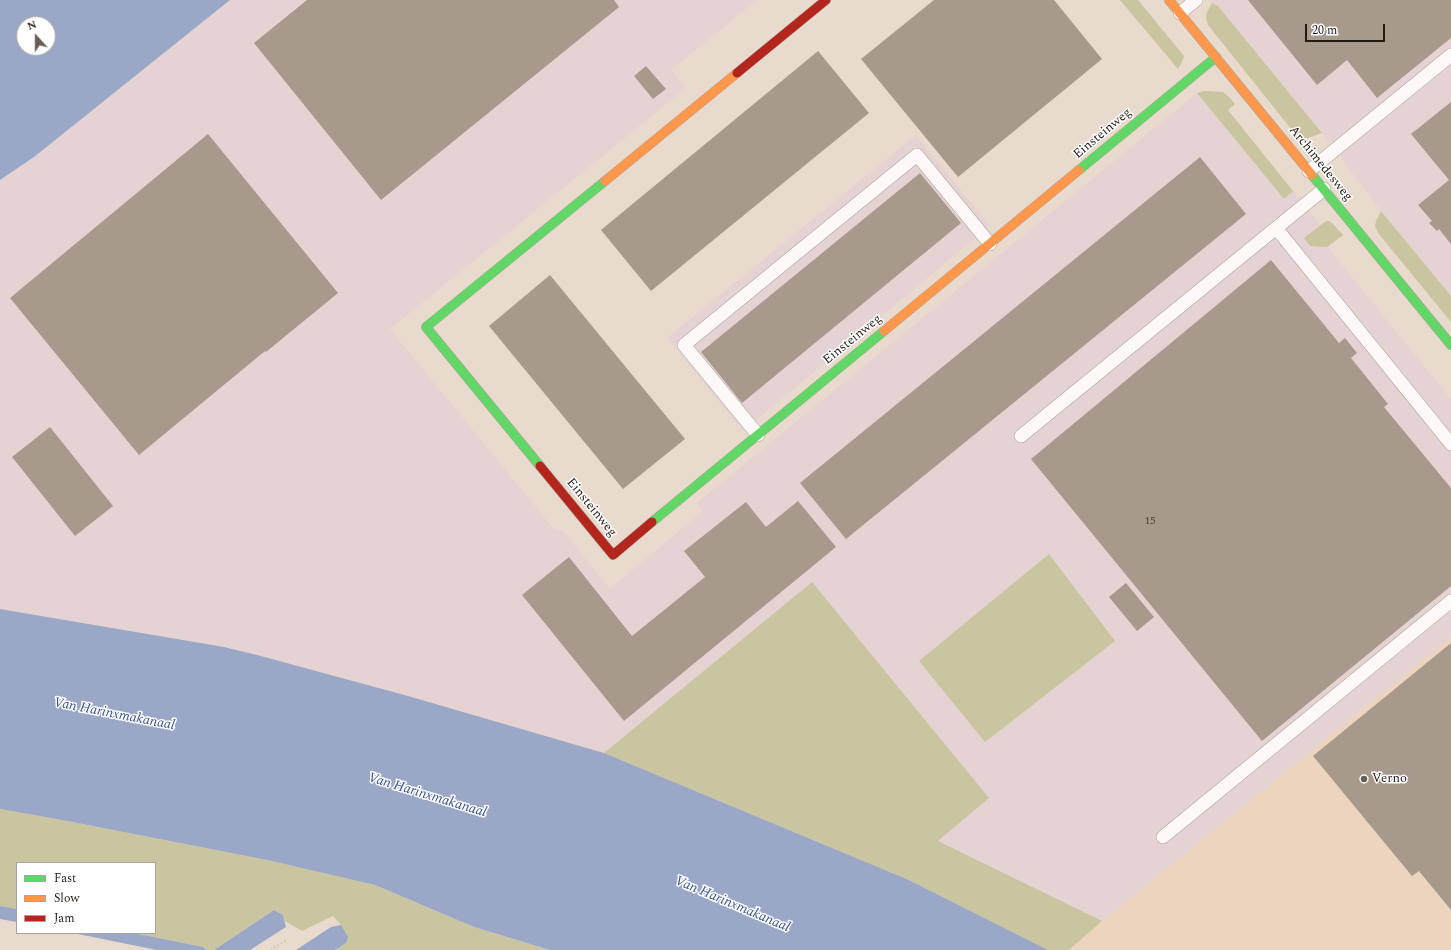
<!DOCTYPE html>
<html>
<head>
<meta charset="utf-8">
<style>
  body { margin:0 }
  #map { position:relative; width:1451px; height:950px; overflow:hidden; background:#e8dacd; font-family:Spectral,serif }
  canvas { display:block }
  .legend { position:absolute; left:16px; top:862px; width:140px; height:72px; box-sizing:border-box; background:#fff; border:1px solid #a7a3a0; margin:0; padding:5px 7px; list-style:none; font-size:12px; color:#231a12 }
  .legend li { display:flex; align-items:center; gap:8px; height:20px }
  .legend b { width:20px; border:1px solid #a7a3a0 }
  .north { position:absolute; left:16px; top:16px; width:40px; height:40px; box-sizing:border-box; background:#fff; border:1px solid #a7a3a0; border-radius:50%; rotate:339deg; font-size:11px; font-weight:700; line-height:16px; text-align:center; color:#231a12 }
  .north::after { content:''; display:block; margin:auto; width:14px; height:18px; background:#685d53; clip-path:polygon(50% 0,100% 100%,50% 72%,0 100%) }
  .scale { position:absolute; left:1305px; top:24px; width:80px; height:18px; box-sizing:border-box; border:2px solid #231a12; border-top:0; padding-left:5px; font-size:12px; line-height:14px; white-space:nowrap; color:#231a12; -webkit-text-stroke:3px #fff; paint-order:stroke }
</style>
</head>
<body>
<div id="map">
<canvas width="1451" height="950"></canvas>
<ul class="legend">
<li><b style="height:5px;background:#63d668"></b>Fast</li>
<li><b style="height:5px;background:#ff974d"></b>Slow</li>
<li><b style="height:5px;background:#b3261e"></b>Jam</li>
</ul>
<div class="north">N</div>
<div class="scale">20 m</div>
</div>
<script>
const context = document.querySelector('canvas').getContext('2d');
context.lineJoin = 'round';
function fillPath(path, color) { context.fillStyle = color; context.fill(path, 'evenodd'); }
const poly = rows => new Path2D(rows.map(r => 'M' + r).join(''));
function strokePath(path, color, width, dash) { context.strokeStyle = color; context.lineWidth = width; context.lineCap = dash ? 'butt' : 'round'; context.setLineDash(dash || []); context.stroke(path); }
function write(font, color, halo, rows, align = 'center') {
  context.font = font + ' Spectral,serif'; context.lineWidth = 3; context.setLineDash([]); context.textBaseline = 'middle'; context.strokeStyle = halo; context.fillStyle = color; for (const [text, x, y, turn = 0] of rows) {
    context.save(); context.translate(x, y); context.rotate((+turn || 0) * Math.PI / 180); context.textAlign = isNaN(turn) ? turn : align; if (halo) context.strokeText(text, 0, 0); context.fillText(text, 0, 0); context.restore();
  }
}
const built = poly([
  [1451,637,1451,950,1069,950,1102,921]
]);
const industrial = poly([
  [230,0,757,0,671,70,686,88,390,329,553,528,563,531,610,589,703,511,697,503,698,502,1197,93,1284,199,1293,191,1335,242,1328,248,1451,399,1451,637,1102,921,1069,950,1048,950,909,880,604,753,408,696,261,656,0,609,0,180,34,157],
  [1209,0,1451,0,1451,296,1381,211,1322,133,1218,6,1212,3],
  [916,135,990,226,743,431,667,338]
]);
const green = poly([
  [1120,0,1138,0,1184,56,1182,62,1178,69],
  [1212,3,1218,6,1322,133,1308,138,1301,138,1295,134,1208,25,1206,18,1207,12],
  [1204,91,1223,92,1230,98,1235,104,1228,110,1293,191,1284,199,1197,93],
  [1381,211,1451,296,1451,322,1378,233,1375,226,1376,221],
  [1326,221,1329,221,1333,224,1343,235,1327,247,1310,246,1304,238],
  [1049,554,1115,641,985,742,919,661],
  [812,582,989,798,938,841,1102,921,1069,950,1048,950,909,880,604,753],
  [0,809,62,820,267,860,375,885,474,927,550,950,335,950,346,943,341,925,333,916,302,931,285,921,283,915,274,910,214,950,207,950,203,947,134,933,155,933,155,863,17,863,17,909,0,906]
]);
const water = poly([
  [0,0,230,0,34,157,0,180],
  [24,24,48,24,48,48,24,48],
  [0,609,224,647,261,656,408,696,604,753,909,880,1048,950,550,950,474,927,375,885,267,860,62,820,0,809],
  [0,906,17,909,17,922,0,919],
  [274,910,283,915,286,927,250,950,214,950],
  [341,925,348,937,346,943,335,950,296,950,331,927],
  [73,933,134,933,203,947,207,950,157,950]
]);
const building = poly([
  [307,0,614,0,619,7,381,200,254,43],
  [934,0,1054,0,1102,59,958,177,861,59],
  [1248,0,1451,0,1451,38,1377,98,1347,60,1317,85],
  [818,51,869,113,651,291,601,230],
  [646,66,666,89,653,99,634,76],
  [1451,102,1451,244,1439,229,1437,231,1429,223,1432,221,1418,205,1449,180,1411,134],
  [208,134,338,293,266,352,265,351,139,455,10,298],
  [1200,157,1246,214,846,539,800,483],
  [920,173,961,223,742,403,701,352],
  [1271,260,1339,343,1345,338,1357,353,1351,358,1388,404,1384,407,1451,488,1451,586,1262,741,1031,459],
  [550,275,685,439,623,489,489,326],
  [50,427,113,506,75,536,12,457],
  [798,501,836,547,624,721,522,595,569,557,632,636,705,577,684,551,746,502,766,527],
  [1126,583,1154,617,1137,631,1109,597],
  [1451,643,1451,910,1419,871,1412,876,1313,756]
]);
const path = poly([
  [271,950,288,939]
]);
const lane = poly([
  [1180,13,1196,0],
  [1309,171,1451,55],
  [1276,228,1451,444],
  [758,435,684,345,917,155,990,244],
  [1021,436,1324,189],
  [1163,837,1451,601]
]);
const fast = poly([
  [1079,170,1216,57],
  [1312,175,1451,345],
  [540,466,426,327,605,181],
  [652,522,884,331]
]);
const slow = poly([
  [1169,0,1312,175],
  [605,181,737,73],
  [884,331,1079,170]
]);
const jam = poly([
  [737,73,826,0],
  [540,466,613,555,652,522]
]);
const markers = [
  [1364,779,4,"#685d53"]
];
const numberNames = [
  ["15",1150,522]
];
const streetNames = [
  ["Einsteinweg",1103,134,-40],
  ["Archimedesweg",1320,164,51],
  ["Einsteinweg",853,340,-39],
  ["Einsteinweg",591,508,51]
];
const poiNames = [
  ["Verno",1372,779]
];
const waterNames = [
  ["Van Harinxmakanaal",114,715,11],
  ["Van Harinxmakanaal",427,796,17],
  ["Van Harinxmakanaal",732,905,23]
];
fillPath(built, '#ecd4be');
fillPath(industrial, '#e5d3d4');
fillPath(green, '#cac5a1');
fillPath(water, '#9ba7c6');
fillPath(building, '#a7998b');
strokePath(lane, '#aea399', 14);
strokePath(fast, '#aea399', 10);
strokePath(slow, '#aea399', 10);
strokePath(jam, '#aea399', 10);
strokePath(path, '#c5c0bb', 2.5, [1, 3]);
strokePath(lane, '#fcf9f8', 13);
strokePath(fast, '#63d668', 9);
strokePath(slow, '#ff974d', 9);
strokePath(jam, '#b3261e', 9);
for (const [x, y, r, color] of markers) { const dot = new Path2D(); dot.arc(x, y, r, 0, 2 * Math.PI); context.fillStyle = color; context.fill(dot); strokePath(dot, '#fff', 1.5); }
write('11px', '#443a30', null, numberNames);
write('13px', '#231a12', '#fff', streetNames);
write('13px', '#231a12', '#fff', poiNames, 'left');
write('italic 14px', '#375493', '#fff', waterNames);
</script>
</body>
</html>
